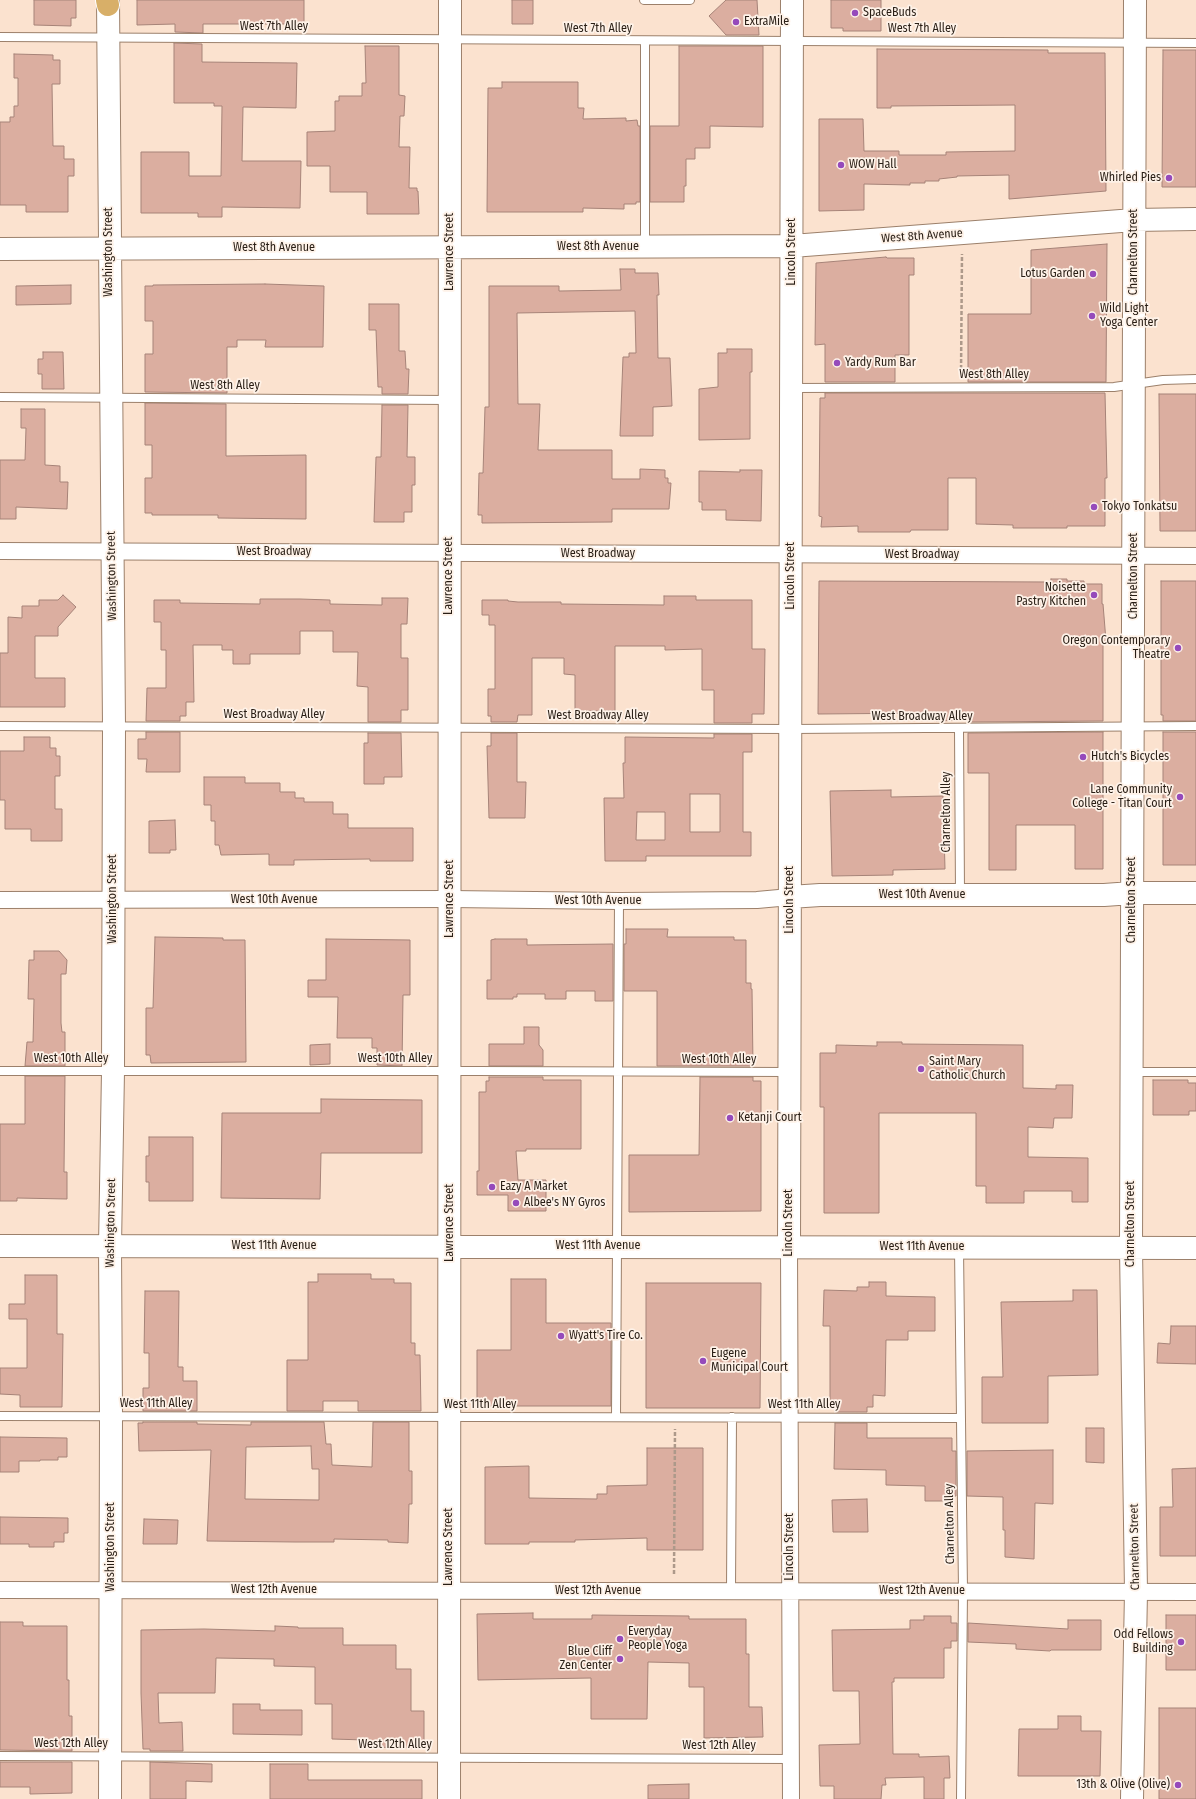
<!DOCTYPE html>
<html>
<head>
<meta charset="utf-8">
<style>
  body { margin:0 }
  canvas { display:block; background:#fbe2cf }
</style>
</head>
<body>
<canvas width="1196" height="1799"></canvas>
<script>
const context = document.querySelector('canvas').getContext('2d');
context.lineJoin = 'round';
function fillPath(path, color) { context.fillStyle = color; context.fill(path, 'evenodd'); }
const poly = rows => new Path2D(rows.map(r => 'M' + r).join(''));
function strokePath(path, color, width, dash) { context.strokeStyle = color; context.lineWidth = width; context.lineCap = dash ? 'butt' : 'round'; context.setLineDash(dash || []); context.stroke(path); }
function write(font, color, halo, rows, align = 'center') {
  context.font = font + ' "Fira Sans Condensed",sans-serif'; context.lineWidth = 3.5; context.setLineDash([]); context.textBaseline = 'middle'; context.strokeStyle = halo; context.fillStyle = color; for (const [text, x, y, turn = 0] of rows) {
    context.save(); context.translate(x, y); context.rotate((+turn || 0) * Math.PI / 180); context.textAlign = isNaN(turn) ? turn : align; if (halo) context.strokeText(text, 0, 0); context.fillText(text, 0, 0); context.restore();
  }
}
const building = poly([
  [34,0,76,0,76,18,71,18,71,26,34,25,34,0],
  [137,0,304,0,304,24,203,24,203,33,175,32,175,24,137,25,137,0],
  [512,0,533,0,533,24,512,24,512,0],
  [726,0,757,0,759,35,726,35,709,16,726,0],
  [831,0,881,0,881,31,843,31,843,28,831,28,831,0],
  [174,43,202,44,202,62,297,63,296,108,243,107,242,161,301,161,300,208,222,207,222,217,198,217,198,213,141,213,141,152,189,152,189,176,221,176,222,106,214,106,214,103,174,103,174,43],
  [365,46,399,46,399,95,405,96,404,116,400,116,399,147,410,147,409,188,417,188,417,191,418,191,419,214,367,214,367,192,330,192,330,166,307,166,307,132,335,131,335,101,339,101,339,96,362,96,362,83,366,83,365,46],
  [679,46,763,46,763,127,710,126,710,148,695,148,695,159,686,159,686,186,684,186,684,202,650,202,650,126,679,126,679,46],
  [877,49,1048,50,1048,53,1105,53,1106,191,1009,199,1009,175,957,176,957,177,939,179,939,181,925,181,925,183,910,183,910,185,864,184,864,210,819,211,819,119,863,119,864,151,899,151,899,155,946,155,946,152,1015,151,1015,105,891,106,891,108,877,108,877,49],
  [1163,50,1196,50,1196,187,1162,187,1163,50],
  [14,54,53,55,53,60,60,60,60,84,52,84,53,146,64,146,64,159,74,159,74,176,68,176,68,212,26,212,26,205,0,205,0,122,10,122,10,117,14,117,14,106,18,106,18,78,14,78,14,54],
  [502,82,578,82,578,108,584,108,583,119,626,118,626,121,637,120,638,126,640,126,640,202,636,202,636,204,624,204,624,209,583,208,583,212,487,212,488,88,502,88,502,82],
  [1107,244,1106,382,968,382,968,314,1031,314,1031,250,1107,244],
  [886,257,887,258,914,258,914,275,909,275,909,355,895,355,895,382,825,382,825,344,815,345,816,263,886,257],
  [620,269,635,269,635,273,658,273,659,295,657,295,658,358,670,358,672,406,653,407,653,436,620,436,623,357,629,357,629,353,636,353,635,311,517,313,518,404,540,404,538,450,612,450,612,479,640,479,640,469,665,470,665,478,668,478,668,483,671,483,669,509,612,509,612,522,482,523,482,515,478,515,479,473,483,473,485,407,489,407,489,286,559,286,559,291,621,290,620,269],
  [265,284,324,286,323,347,265,347,266,340,237,340,237,347,227,347,227,393,145,392,145,354,153,354,153,321,145,321,145,286,153,286,153,285,265,284],
  [71,285,71,304,16,305,16,286,71,285],
  [369,304,399,304,399,351,405,351,406,369,409,369,408,394,382,394,382,387,378,387,376,330,369,330,369,304],
  [727,349,752,349,752,372,750,372,750,439,699,440,699,389,718,387,718,353,727,353,727,349],
  [43,352,63,352,64,389,42,389,42,374,38,374,38,359,43,359,43,352],
  [825,393,1105,393,1107,478,1105,478,1105,526,1067,526,1067,528,1013,528,1013,525,976,524,976,478,948,478,948,530,911,530,910,532,858,532,858,526,821,527,822,517,819,516,820,398,825,398,825,393],
  [1159,394,1196,394,1196,531,1160,531,1159,394],
  [145,403,226,404,226,456,306,455,306,519,218,518,218,515,152,515,152,513,145,513,145,478,152,478,152,445,145,445,145,403],
  [382,405,408,405,407,457,415,457,415,485,412,485,412,512,404,512,404,522,374,522,376,457,381,457,382,405],
  [21,409,45,409,45,465,60,466,60,482,68,482,67,509,16,507,16,519,0,519,0,460,25,460,26,428,21,428,21,409],
  [740,470,762,470,761,521,726,520,726,510,702,510,702,502,699,502,699,471,740,472,740,470],
  [1051,579,1067,579,1067,581,1084,581,1084,584,1102,584,1102,604,1103,604,1106,641,1103,641,1103,721,968,722,968,720,936,721,936,713,818,714,819,581,1051,582,1051,579],
  [1161,581,1196,581,1196,721,1163,721,1163,715,1161,715,1161,581],
  [63,595,76,607,58,627,58,636,35,636,35,678,65,678,65,707,0,707,0,653,8,653,8,617,22,618,22,606,39,606,39,600,58,600,63,595],
  [664,596,696,596,696,600,752,600,752,649,765,649,764,714,752,714,752,723,714,723,714,690,702,690,702,649,665,650,665,646,615,646,615,711,575,711,575,675,564,674,564,658,532,658,532,715,518,715,517,722,491,722,491,716,488,716,488,689,495,689,495,625,489,625,489,615,482,615,482,600,508,600,508,601,518,602,561,602,561,604,664,605,664,596],
  [382,598,408,598,407,624,401,624,401,658,408,658,408,710,401,710,401,722,368,722,368,687,357,686,358,652,333,652,333,631,300,631,300,654,250,654,250,664,233,664,233,650,222,650,222,645,193,645,194,702,186,702,186,716,180,716,180,721,146,721,147,688,166,688,166,650,161,650,161,622,154,622,154,600,180,600,180,603,260,604,260,599,300,599,330,600,330,604,382,605,382,598],
  [146,732,180,732,180,772,146,772,147,759,138,759,138,739,146,739,146,732],
  [1103,732,1103,869,1075,869,1075,825,1016,825,1016,870,989,870,989,773,968,773,968,733,1103,732],
  [1163,732,1196,732,1196,865,1163,865,1163,732],
  [368,733,401,733,402,777,384,777,384,784,364,784,364,743,368,743,368,733],
  [491,733,517,733,517,782,526,782,525,818,489,818,487,746,491,746,491,733],
  [714,734,752,734,752,752,743,752,743,832,751,832,751,856,646,856,646,861,605,861,604,798,624,798,623,763,625,763,625,737,714,738,714,734],
  [690,794,720,794,720,832,690,832,690,794],
  [637,812,665,812,665,840,636,840,637,812],
  [24,737,50,737,50,748,56,748,56,756,60,756,60,776,55,776,55,809,62,809,62,841,31,841,31,829,5,829,5,800,0,800,0,751,24,751,24,737],
  [204,777,245,777,245,783,280,783,280,792,295,792,295,798,304,798,304,802,333,802,333,814,348,814,348,828,413,828,413,861,370,861,370,859,294,860,294,865,269,865,269,854,221,855,219,845,215,845,215,821,211,821,211,805,204,805,204,777],
  [891,790,891,797,943,796,945,869,893,870,893,875,832,876,830,791,891,790],
  [175,820,176,850,170,850,170,853,149,853,149,821,175,820],
  [626,929,668,929,667,937,734,937,734,940,746,940,746,983,751,983,751,989,752,989,753,1066,657,1066,657,991,624,991,624,944,626,944,626,929],
  [155,937,223,938,223,940,245,940,246,1062,151,1063,150,1055,146,1055,146,1008,153,1008,155,937],
  [326,939,410,940,410,995,403,995,402,1066,377,1065,377,1048,372,1048,372,1038,337,1038,338,997,308,997,308,980,326,980,326,939],
  [495,939,527,939,527,945,613,944,613,1001,595,1001,595,991,566,991,566,999,545,999,545,994,517,994,517,997,513,997,513,999,487,999,487,980,491,980,491,940,495,939],
  [34,951,59,951,67,960,66,974,61,974,61,1023,62,1032,65,1032,65,1066,25,1066,27,1042,33,1042,34,999,28,999,29,960,34,960,34,951],
  [524,1027,539,1027,539,1045,543,1050,543,1066,489,1066,489,1044,524,1044,524,1027],
  [877,1042,902,1042,902,1044,1023,1045,1023,1088,1056,1089,1056,1085,1073,1085,1072,1118,1054,1118,1053,1128,1028,1127,1028,1157,1088,1158,1088,1202,1072,1202,1072,1191,1024,1191,1024,1203,986,1203,986,1186,976,1186,976,1113,879,1113,879,1213,824,1213,824,1107,820,1107,820,1053,836,1053,836,1045,877,1046,877,1042],
  [330,1044,330,1064,310,1065,310,1045,330,1044],
  [25,1076,65,1076,64,1172,67,1172,67,1199,17,1198,17,1201,0,1201,0,1124,25,1124,25,1076],
  [489,1077,543,1077,543,1080,581,1080,581,1149,526,1149,526,1151,516,1151,518,1180,546,1180,546,1211,508,1211,508,1195,477,1195,477,1171,479,1171,479,1092,486,1092,486,1081,489,1081,489,1077],
  [700,1077,753,1077,753,1081,761,1081,761,1211,629,1212,629,1155,699,1155,700,1077],
  [1153,1080,1188,1080,1188,1083,1196,1083,1196,1111,1189,1111,1189,1115,1153,1115,1153,1080],
  [321,1099,422,1100,422,1153,321,1153,320,1199,221,1198,222,1113,321,1113,321,1099],
  [149,1137,193,1137,193,1201,149,1201,149,1182,146,1182,146,1156,149,1156,149,1137],
  [318,1274,371,1274,371,1279,394,1279,394,1283,411,1283,411,1343,415,1343,415,1355,420,1355,421,1411,358,1411,358,1401,323,1401,323,1411,287,1411,287,1360,308,1360,308,1282,318,1282,318,1274],
  [25,1275,57,1275,57,1334,63,1334,62,1407,20,1407,20,1395,0,1394,0,1368,27,1368,27,1319,9,1319,9,1304,25,1304,25,1275],
  [511,1279,546,1279,546,1323,611,1323,611,1406,477,1406,477,1350,511,1350,511,1279],
  [869,1282,886,1282,886,1296,935,1297,935,1331,908,1331,908,1340,886,1340,885,1396,873,1395,873,1407,867,1407,867,1412,835,1412,836,1406,830,1406,830,1326,823,1326,824,1290,857,1291,857,1287,869,1287,869,1282],
  [646,1283,761,1283,760,1408,646,1408,646,1283],
  [1073,1290,1097,1290,1098,1375,1048,1376,1048,1423,982,1423,982,1377,1003,1377,1001,1302,1073,1301,1073,1290],
  [145,1291,179,1291,178,1367,183,1367,183,1381,197,1381,197,1411,143,1411,143,1388,149,1388,149,1353,144,1353,145,1291],
  [1171,1326,1196,1326,1196,1364,1157,1363,1158,1343,1170,1344,1171,1326],
  [143,1422,197,1422,197,1424,251,1425,251,1422,324,1422,326,1444,331,1444,332,1465,372,1467,373,1422,409,1422,409,1471,412,1471,412,1504,409,1504,408,1543,388,1542,388,1540,334,1539,334,1542,295,1542,207,1541,211,1450,139,1451,138,1423,143,1423,143,1422],
  [311,1446,312,1469,319,1469,319,1500,245,1499,246,1447,311,1446],
  [835,1423,867,1423,867,1438,952,1438,952,1451,956,1451,956,1496,951,1496,951,1501,925,1501,925,1486,886,1485,886,1470,834,1469,835,1423],
  [1086,1428,1104,1428,1104,1463,1086,1462,1086,1428],
  [0,1437,67,1438,67,1457,58,1457,58,1460,40,1460,40,1461,19,1461,19,1472,0,1472,0,1437],
  [647,1448,703,1448,703,1550,647,1550,647,1538,575,1540,575,1542,529,1542,529,1544,485,1544,485,1467,529,1466,529,1498,597,1499,597,1494,607,1494,607,1486,647,1485,647,1448],
  [1053,1450,1053,1504,1035,1503,1034,1559,1005,1557,1005,1530,1003,1530,1003,1497,967,1496,967,1451,1053,1450],
  [1196,1468,1196,1556,1160,1556,1160,1507,1173,1507,1172,1469,1196,1468],
  [867,1499,868,1532,833,1532,832,1500,867,1499],
  [0,1517,68,1518,68,1533,64,1533,64,1542,54,1542,54,1547,29,1547,29,1544,0,1544,0,1517],
  [144,1519,178,1520,177,1544,143,1544,144,1519],
  [533,1613,533,1619,592,1619,592,1615,689,1616,689,1619,746,1619,746,1654,749,1654,749,1707,762,1707,763,1737,704,1738,704,1687,689,1687,689,1663,648,1662,647,1719,591,1719,591,1678,478,1680,477,1614,533,1613],
  [1166,1615,1196,1615,1196,1670,1166,1670,1166,1615],
  [924,1616,951,1616,951,1623,957,1623,957,1641,951,1641,951,1648,944,1648,944,1678,894,1678,894,1682,892,1682,893,1754,919,1754,919,1757,949,1756,950,1778,944,1778,944,1799,924,1799,924,1777,885,1778,886,1785,882,1785,881,1799,834,1799,834,1786,820,1786,819,1745,860,1744,859,1691,833,1691,832,1630,910,1629,910,1620,924,1620,924,1616],
  [1068,1620,1101,1620,1101,1650,1051,1650,1050,1651,1016,1649,1016,1644,968,1642,968,1623,1068,1629,1068,1620],
  [0,1622,23,1622,23,1626,67,1626,67,1680,69,1680,69,1716,72,1716,72,1751,0,1750,0,1622],
  [275,1626,298,1627,298,1628,343,1628,343,1645,396,1645,396,1669,411,1669,411,1711,424,1711,424,1748,366,1747,366,1740,332,1739,332,1704,315,1704,315,1667,274,1666,274,1659,216,1658,215,1693,158,1693,159,1723,182,1722,183,1751,150,1751,150,1749,143,1749,141,1693,141,1630,204,1629,275,1631,275,1626],
  [233,1704,260,1704,260,1710,302,1710,302,1735,233,1734,233,1704],
  [1159,1708,1196,1708,1196,1799,1159,1799,1159,1708],
  [1058,1716,1081,1716,1081,1731,1101,1731,1100,1776,1018,1776,1019,1729,1058,1729,1058,1716],
  [0,1762,72,1762,72,1793,30,1794,30,1787,0,1787,0,1762],
  [150,1762,212,1764,212,1782,186,1781,186,1799,150,1799,150,1762],
  [270,1764,308,1764,308,1780,422,1780,422,1799,270,1799,270,1764],
  [689,1784,689,1799,648,1799,648,1785,689,1784]
]);
const path = poly([
  [961,375,962,254],
  [674,1574,675,1429]
]);
const lane = poly([
  [644,0,690,0],
  [0,37,1196,43],
  [645,41,645,246],
  [792,388,1114,387,1163,380,1196,379],
  [0,397,449,400],
  [0,726,791,729,1196,726],
  [959,729,960,894],
  [0,1071,474,1071,789,1072],
  [1132,1072,1196,1072],
  [959,1248,963,1591,961,1799],
  [0,1416,961,1418],
  [616,1417,619,901],
  [731,1591,732,1417],
  [0,1756,791,1759]
]);
const street = poly([
  [0,551,1196,556],
  [0,900,450,899,619,901,757,900,790,897],
  [789,1246,791,1799],
  [0,1590,1196,1592]
]);
const secondary = poly([
  [108,0,114,726,113,1071,110,1246,111,1416,110,1799],
  [0,249,792,246,1134,220,1196,219],
  [790,897,820,895,1104,895,1132,893,1196,893],
  [0,1246,1196,1248],
  [789,1246,792,0],
  [449,1799,450,0],
  [1132,1799,1136,1592,1131,1248,1135,0]
]);
const highway = poly([
  [107,0,108,5]
]);
const markers = [
  [855,13,4,"#954abb"],
  [736,22,4,"#954abb"],
  [841,165,4,"#954abb"],
  [1169,178,4,"#954abb"],
  [1093,274,4,"#954abb"],
  [1092,316,4,"#954abb"],
  [837,363,4,"#954abb"],
  [1094,507,4,"#954abb"],
  [1094,595,4,"#954abb"],
  [1178,648,4,"#954abb"],
  [1083,757,4,"#954abb"],
  [1180,797,4,"#954abb"],
  [921,1069,4,"#954abb"],
  [730,1118,4,"#954abb"],
  [492,1187,4,"#954abb"],
  [516,1203,4,"#954abb"],
  [561,1336,4,"#954abb"],
  [703,1361,4,"#954abb"],
  [620,1639,4,"#954abb"],
  [1181,1642,4,"#954abb"],
  [620,1659,4,"#954abb"],
  [1178,1785,4,"#954abb"]
];
const poiNames = [
  ["SpaceBuds",863,13],
  ["ExtraMile",744,22],
  ["WOW Hall",849,165],
  ["Whirled Pies",1161,178,"right"],
  ["Lotus Garden",1085,274,"right"],
  ["Wild Light",1100,309],
  ["Yoga Center",1100,323],
  ["Yardy Rum Bar",845,363],
  ["Tokyo Tonkatsu",1102,507],
  ["Noisette",1086,588,"right"],
  ["Pastry Kitchen",1086,602,"right"],
  ["Oregon Contemporary",1170,641,"right"],
  ["Theatre",1170,655,"right"],
  ["Hutch's Bicycles",1091,757],
  ["Lane Community",1172,790,"right"],
  ["College - Titan Court",1172,804,"right"],
  ["Saint Mary",929,1062],
  ["Catholic Church",929,1076],
  ["Ketanji Court",738,1118],
  ["Eazy A Market",500,1187],
  ["Albee's NY Gyros",524,1203],
  ["Wyatt's Tire Co.",569,1336],
  ["Eugene",711,1354],
  ["Municipal Court",711,1368],
  ["Everyday",628,1632],
  ["People Yoga",628,1646],
  ["Odd Fellows",1173,1635,"right"],
  ["Building",1173,1649,"right"],
  ["Blue Cliff",612,1652,"right"],
  ["Zen Center",612,1666,"right"],
  ["13th & Olive (Olive)",1170,1785,"right"]
];
const streetNames = [
  ["West 7th Alley",274,27],
  ["West 7th Alley",598,29],
  ["West 7th Alley",922,29],
  ["West 8th Avenue",922,236,-4],
  ["West 8th Avenue",598,247],
  ["West 8th Avenue",274,248],
  ["Washington Street",109,252,-90],
  ["Lawrence Street",450,252,-90],
  ["Lincoln Street",792,252,-90],
  ["Charnelton Street",1134,252,-90],
  ["West 8th Alley",994,375],
  ["West 8th Alley",225,386],
  ["West Broadway",274,552],
  ["West Broadway",598,554],
  ["West Broadway",922,555],
  ["Washington Street",112,576,-91],
  ["Lawrence Street",449,576,-90],
  ["Lincoln Street",791,576,-90],
  ["Charnelton Street",1134,576,-90],
  ["West Broadway Alley",274,715],
  ["West Broadway Alley",598,716],
  ["West Broadway Alley",922,717],
  ["Charnelton Alley",947,812,-90],
  ["West 10th Avenue",922,895],
  ["Washington Street",113,899,-90],
  ["Lawrence Street",450,899,-90],
  ["West 10th Avenue",274,900],
  ["Lincoln Street",790,900,-90],
  ["Charnelton Street",1132,900,-90],
  ["West 10th Avenue",598,901],
  ["West 10th Alley",71,1059],
  ["West 10th Alley",395,1059],
  ["West 10th Alley",719,1060],
  ["Washington Street",111,1223,-89],
  ["Lawrence Street",450,1223,-90],
  ["Lincoln Street",789,1223,-90],
  ["Charnelton Street",1131,1224,-90],
  ["West 11th Avenue",274,1246],
  ["West 11th Avenue",598,1246],
  ["West 11th Avenue",922,1247],
  ["West 11th Alley",156,1404],
  ["West 11th Alley",480,1405],
  ["West 11th Alley",804,1405],
  ["Charnelton Alley",950,1524,-91],
  ["Washington Street",111,1547,-90],
  ["Lawrence Street",449,1547,-90],
  ["Lincoln Street",790,1547,-90],
  ["Charnelton Street",1135,1547,-91],
  ["West 12th Avenue",274,1590],
  ["West 12th Avenue",598,1591],
  ["West 12th Avenue",922,1591],
  ["West 12th Alley",71,1744],
  ["West 12th Alley",395,1745],
  ["West 12th Alley",719,1746]
];
fillPath(building, '#dbaea0');
strokePath(building, '#a68378', 1);
strokePath(lane, '#9c806b', 10);
strokePath(street, '#9c806b', 18);
strokePath(secondary, '#9c806b', 24);
strokePath(highway, '#fff', 24);
strokePath(path, '#ad998a', 2.5, [4, 2]);
strokePath(lane, '#fff', 8);
strokePath(street, '#fff', 16);
strokePath(secondary, '#fff', 22);
strokePath(highway, '#d8af68', 22);
for (const [x, y, r, color] of markers) { const dot = new Path2D(); dot.arc(x, y, r, 0, 2 * Math.PI); context.fillStyle = color; context.fill(dot); strokePath(dot, '#fef2e8', 1.5); }
write('12px', '#291e15', '#fef2e8', poiNames, 'left');
write('12px', '#291e15', '#fef2e8', streetNames);
</script>
</body>
</html>
